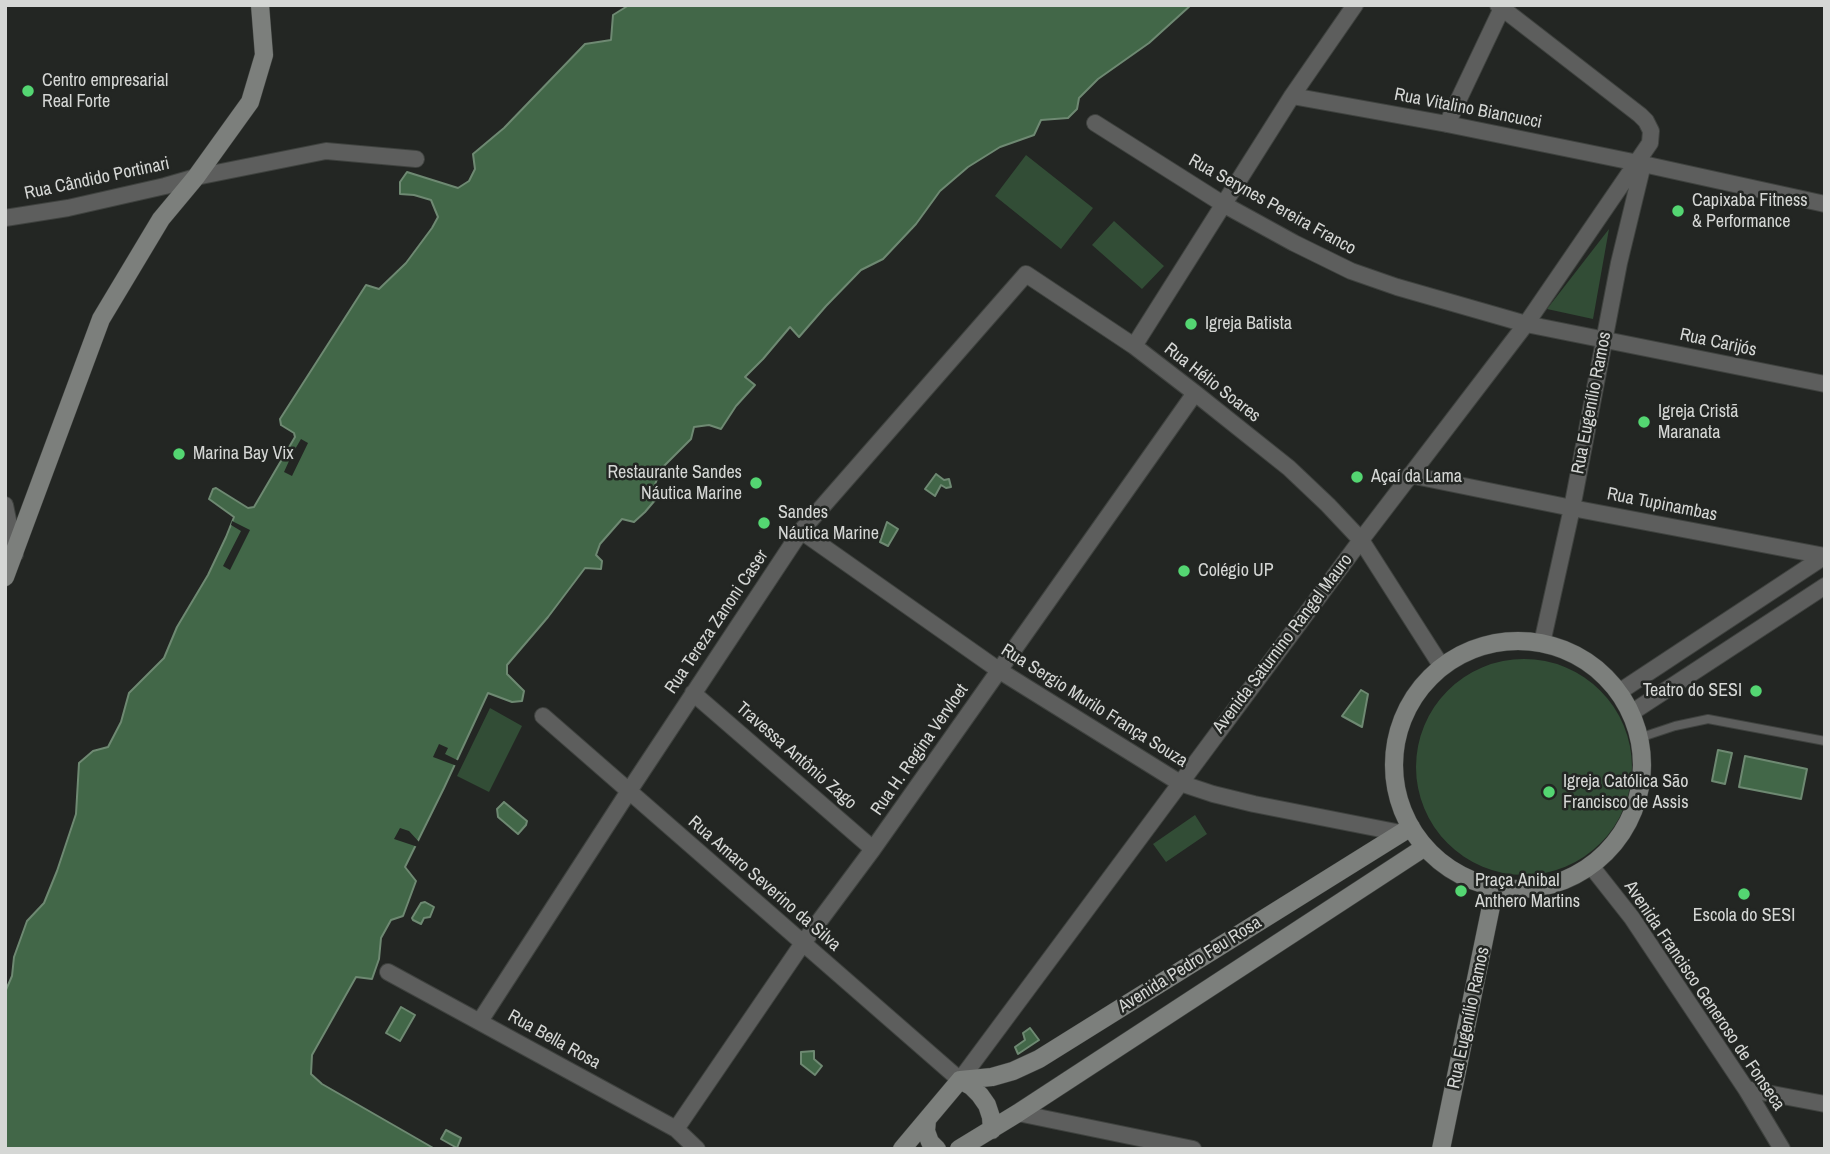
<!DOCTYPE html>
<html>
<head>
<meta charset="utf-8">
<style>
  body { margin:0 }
  #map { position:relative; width:1830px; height:1154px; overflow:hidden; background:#232623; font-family:"Archivo Narrow",sans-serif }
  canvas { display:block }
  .frame { position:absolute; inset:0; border:7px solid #d5d7d5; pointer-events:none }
</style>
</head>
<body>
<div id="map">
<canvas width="1830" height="1154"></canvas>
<div class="frame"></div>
</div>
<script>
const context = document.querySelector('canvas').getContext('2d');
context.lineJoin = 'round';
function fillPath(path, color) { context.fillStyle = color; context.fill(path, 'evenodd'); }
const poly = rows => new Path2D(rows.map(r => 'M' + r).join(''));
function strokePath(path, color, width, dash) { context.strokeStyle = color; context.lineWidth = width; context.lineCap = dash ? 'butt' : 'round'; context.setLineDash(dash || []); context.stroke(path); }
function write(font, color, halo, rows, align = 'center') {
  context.font = font + ' "Archivo Narrow",sans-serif'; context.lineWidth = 5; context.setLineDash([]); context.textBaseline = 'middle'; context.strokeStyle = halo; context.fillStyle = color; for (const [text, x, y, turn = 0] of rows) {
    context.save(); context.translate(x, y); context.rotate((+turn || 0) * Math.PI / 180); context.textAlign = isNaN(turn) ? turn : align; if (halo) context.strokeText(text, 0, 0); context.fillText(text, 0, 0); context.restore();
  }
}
const green = poly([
  [1026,155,1093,208,1061,249,995,196],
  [1114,221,1164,266,1142,289,1092,245],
  [1609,229,1593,319,1547,309],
  '1416 767a108 108 0 1 1 216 0a108 108 0 1 1-216 0Z',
  [490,708,522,726,489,792,457,776],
  [1195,815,1207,834,1166,862,1153,844]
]);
const water = poly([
  [629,5,1191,5,1149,43,1098,79,1079,98,1077,109,1068,118,1041,120,1034,135,1000,147,968,167,940,191,916,224,883,259,861,270,826,306,799,337,790,327,763,359,745,377,755,385,736,406,721,429,709,425,694,427,691,439,661,469,654,487,656,499,645,512,634,522,622,519,600,544,596,555,602,561,601,569,585,568,548,617,507,665,507,674,524,691,522,701,512,702,488,693,444,788,405,867,416,881,403,916,391,920,381,938,379,959,372,979,356,977,312,1055,311,1074,322,1084,435,1149,5,1149,5,992,12,976,14,957,27,921,44,903,57,871,76,814,79,763,93,751,108,747,121,722,129,693,164,658,177,627,208,575,226,537,234,517,209,499,213,489,216,488,248,508,254,507,295,437,294,433,281,425,280,419,366,285,379,289,406,263,432,228,438,217,431,200,414,195,400,194,400,182,407,172,458,188,469,181,475,169,473,154,504,128,585,44,611,40,613,15,629,5],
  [936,474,944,480,949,479,951,487,946,488,941,485,935,496,925,489,936,474],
  [887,522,898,529,888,546,880,542,887,522],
  [1361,690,1368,694,1362,727,1342,716,1361,690],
  [1718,750,1732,753,1725,784,1712,781,1718,750],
  [1745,756,1807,769,1801,799,1739,787,1745,756],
  [504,802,527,821,526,825,518,834,498,817,497,809,504,802],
  [425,902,434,907,430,917,424,918,421,924,413,920,412,918,421,903,425,902],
  [401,1007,415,1015,400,1041,386,1033,401,1007],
  [1030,1028,1039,1040,1018,1054,1015,1047,1025,1040,1023,1033,1030,1028],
  [814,1051,814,1059,822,1066,815,1075,801,1064,801,1052,814,1051],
  [446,1130,461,1138,457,1148,441,1139,446,1130]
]);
const pier = poly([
  [301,439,308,443,292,476,284,472,289,461,283,458,288,448,294,451],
  [232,521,250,530,230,570,223,566,241,531,231,525],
  [439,744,448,748,445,754,459,761,457,766,433,757],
  [400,828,409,831,420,843,418,847,394,839]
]);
const lane = poly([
  [1639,738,1675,726,1708,719,1825,741]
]);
const street = poly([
  [1292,96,1447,124,1643,164,1825,204],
  [1095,123,1223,204,1294,243,1351,271,1397,287,1526,324,1825,384],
  [1447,124,1502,8],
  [5,218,68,208,165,186,196,177,326,151,416,159],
  [1134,346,1292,96,1355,5],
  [1410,475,1572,508,1825,556],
  [5,505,15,554],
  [801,531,1000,671,1180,783,1213,794,1254,804,1401,833],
  [1542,643,1572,508,1619,263,1643,164],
  [1619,692,1825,556],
  [693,693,873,849],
  [1631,713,1825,586],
  [543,716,960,1080,1361,540,1526,324,1650,143,1651,131,1646,121,1640,115,1498,5],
  [1591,866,1632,918,1746,1089,1782,1149],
  [388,972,676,1129,697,1149],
  [480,1021,629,791,801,531,1026,274,1134,346,1195,393,1289,468,1328,505,1361,540,1442,667],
  [1746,1089,1825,1104],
  [1018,1113,1193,1149],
  [676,1129,803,943,873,849,1195,393]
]);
const secondary = poly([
  [5,577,101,319,161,219,196,177,250,102,264,55,260,5],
  '1394 765a124 124 0 1 1 248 0a124 124 0 1 1-248 0Z',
  [960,1080,992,1077,1013,1071,1039,1059,1411,827],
  [960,1080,971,1086,980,1095,987,1105,991,1117,992,1130],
  [927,1120,926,1131,930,1142,937,1149],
  [902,1149,960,1080],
  [959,1149,1018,1113,1425,847],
  [1441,1149,1495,887]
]);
const markers = [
  [28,91,7,"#54d672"],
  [1678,211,7,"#54d672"],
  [1191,324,7,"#54d672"],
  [1644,422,7,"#54d672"],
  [179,454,7,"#54d672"],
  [1357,477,7,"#54d672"],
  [756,483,7,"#54d672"],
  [764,523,7,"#54d672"],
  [1184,571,7,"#54d672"],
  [1756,691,7,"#54d672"],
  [1549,792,7,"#54d672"],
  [1461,891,7,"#54d672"],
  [1744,894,7,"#54d672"]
];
const poiNames = [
  ["Centro empresarial",42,81],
  ["Real Forte",42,102],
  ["Capixaba Fitness",1692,201],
  ["& Performance",1692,222],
  ["Igreja Batista",1205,324],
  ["Igreja Cristã",1658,412],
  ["Maranata",1658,433],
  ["Marina Bay Vix",193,454],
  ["Restaurante Sandes",742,473,"right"],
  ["Náutica Marine",742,494,"right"],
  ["Açaí da Lama",1371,477],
  ["Sandes",778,513],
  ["Náutica Marine",778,534],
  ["Colégio UP",1198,571],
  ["Teatro do SESI",1742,691,"right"],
  ["Igreja Católica São",1563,782],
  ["Francisco de Assis",1563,803],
  ["Praça Anibal",1475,881],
  ["Anthero Martins",1475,902],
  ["Escola do SESI",1744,916,"center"]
];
const streetNames = [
  ["Rua Vitalino Biancucci",1468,109,11],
  ["Rua Cândido Portinari",97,179,-12],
  ["Rua Serynes Pereira Franco",1272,205,29],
  ["Rua Carijós",1718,343,12],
  ["Rua Hélio Soares",1212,383,38],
  ["Rua Eugenílio Ramos",1592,403,-79],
  ["Rua Tupinambas",1662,505,11],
  ["Rua Tereza Zanoni Caser",717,622,-56],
  ["Avenida Saturnino Rangel Mauro",1283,644,-53],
  ["Rua Sergio Murilo França Souza",1094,706,32],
  ["Rua H. Regina Vervloet",920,750,-55],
  ["Travessa Antônio Zago",796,756,41],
  ["Rua Amaro Severino da Silva",764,884,41],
  ["Avenida Pedro Feu Rosa",1190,965,-32],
  ["Avenida Francisco Generoso de Fonseca",1704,996,56],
  ["Rua Eugenílio Ramos",1469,1018,-78],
  ["Rua Bella Rosa",554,1040,29]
];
fillPath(green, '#324d36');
fillPath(water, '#426748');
strokePath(water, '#6e8972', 2);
fillPath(pier, '#232623');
strokePath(lane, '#3f423f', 10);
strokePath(street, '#3f423f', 18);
strokePath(secondary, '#3f423f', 19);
strokePath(lane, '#5d5e5d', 8);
strokePath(street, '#5d5e5d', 16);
strokePath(secondary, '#7c7f7c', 18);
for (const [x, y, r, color] of markers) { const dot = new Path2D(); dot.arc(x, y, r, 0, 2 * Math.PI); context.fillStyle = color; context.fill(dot); strokePath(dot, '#232623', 2.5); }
write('18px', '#d5d7d5', '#232623', poiNames, 'left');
write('18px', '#d5d7d5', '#232623', streetNames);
</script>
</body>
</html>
